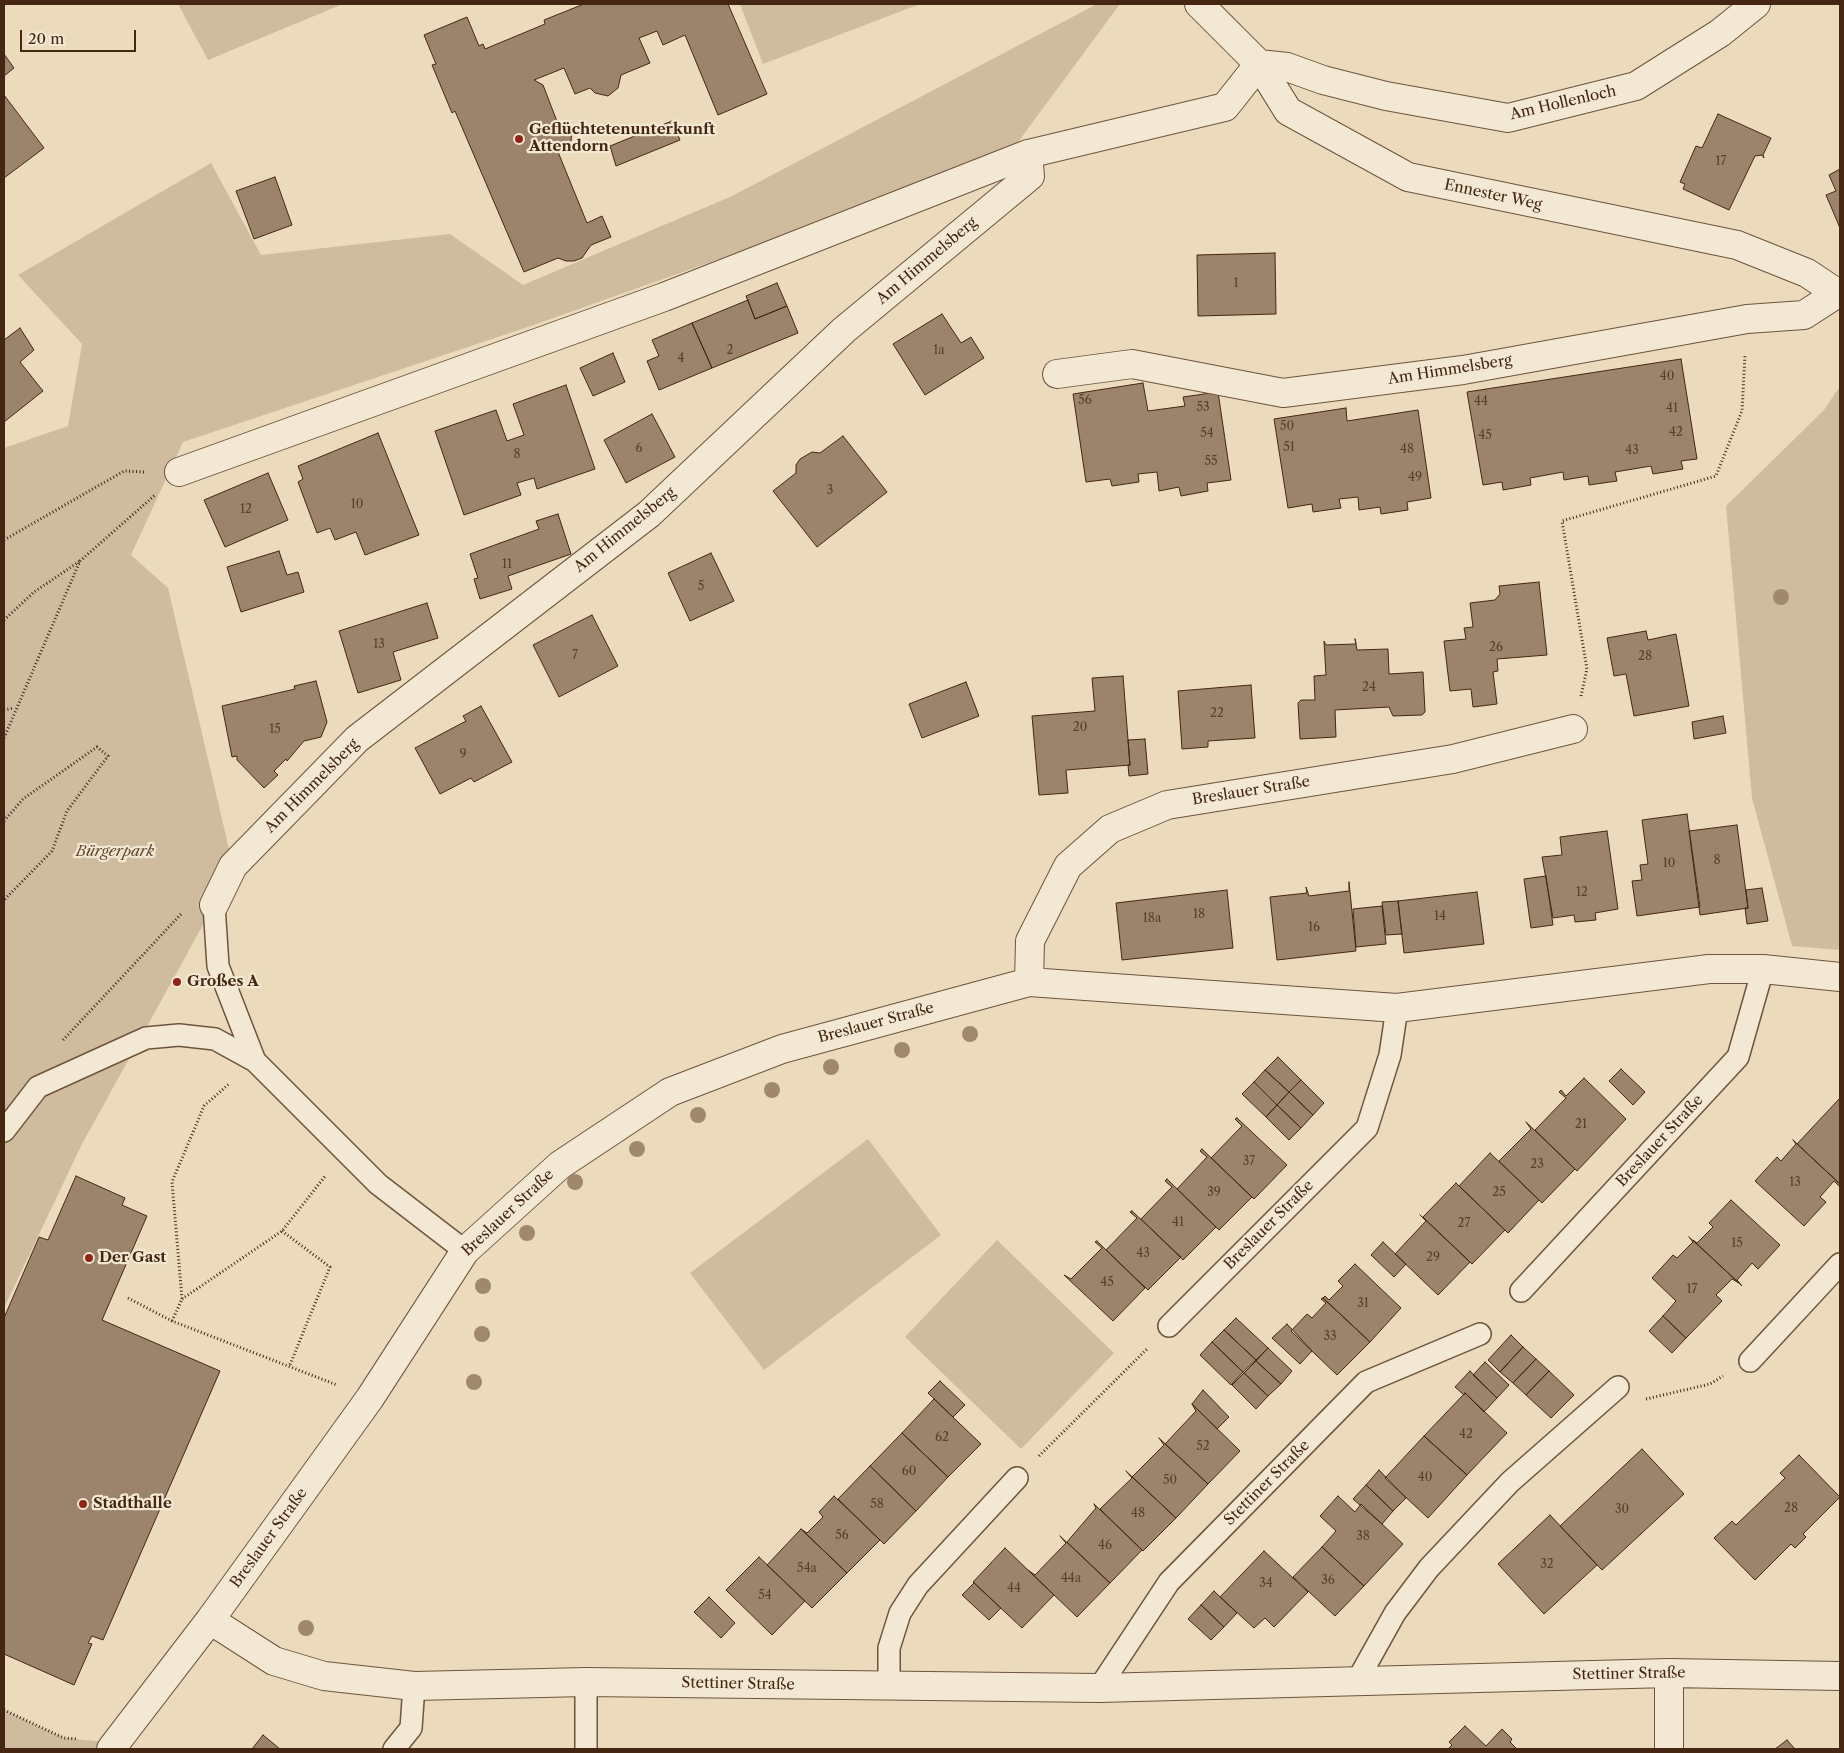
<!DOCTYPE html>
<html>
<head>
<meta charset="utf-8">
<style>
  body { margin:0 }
  #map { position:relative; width:1844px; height:1753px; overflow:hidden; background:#ebdbbc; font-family:"Libre Caslon Text",serif }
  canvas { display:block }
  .frame { position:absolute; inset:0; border:5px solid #452613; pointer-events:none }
  .scale { position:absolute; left:20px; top:30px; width:116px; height:22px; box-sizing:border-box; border:2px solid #452613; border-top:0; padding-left:6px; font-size:15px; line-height:18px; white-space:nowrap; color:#452613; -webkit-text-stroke:4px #f2e8d3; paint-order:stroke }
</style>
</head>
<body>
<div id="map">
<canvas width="1844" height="1753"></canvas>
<div class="frame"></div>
<div class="scale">20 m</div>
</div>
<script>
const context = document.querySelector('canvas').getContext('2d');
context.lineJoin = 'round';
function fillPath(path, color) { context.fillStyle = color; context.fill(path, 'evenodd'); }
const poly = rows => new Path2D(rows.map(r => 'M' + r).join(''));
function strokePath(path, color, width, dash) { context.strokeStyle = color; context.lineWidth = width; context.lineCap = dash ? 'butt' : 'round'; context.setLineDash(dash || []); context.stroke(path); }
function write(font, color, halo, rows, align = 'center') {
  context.font = font + ' "Libre Caslon Text",serif'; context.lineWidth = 4.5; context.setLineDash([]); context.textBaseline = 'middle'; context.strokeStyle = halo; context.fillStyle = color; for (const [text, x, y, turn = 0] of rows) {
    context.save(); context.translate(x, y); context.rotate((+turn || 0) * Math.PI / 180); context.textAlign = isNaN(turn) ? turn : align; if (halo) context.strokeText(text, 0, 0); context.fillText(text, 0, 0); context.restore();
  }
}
const green = poly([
  [178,4,343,4,208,60],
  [740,4,920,4,763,64],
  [1097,4,1120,4,1007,157,528,327,183,442,131,555,168,588,233,866,214,905,82,1144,4,1308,4,448,68,426,82,344,18,275,211,163,261,255,450,234,523,285,732,196],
  [1840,386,1840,950,1792,946,1752,798,1726,506,1824,410],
  [868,1139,941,1235,764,1370,690,1273],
  [997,1240,1114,1353,1021,1449,905,1337],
  [4,1710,64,1738,118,1743,111,1749,4,1749]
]);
const building = poly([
  [584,4,728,4,767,94,718,115,685,35,663,45,657,31,639,38,650,63,621,75,618,88,608,96,595,93,590,88,575,94,564,68,534,80,543,85,558,124,567,123,572,129,571,141,556,147,587,223,602,216,611,237,591,245,582,258,574,261,566,261,558,258,524,272,455,111,452,113,432,65,436,64,424,35,467,17,479,46,483,44,485,49,545,24,544,20,584,4],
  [4,54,14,68,4,76,4,54],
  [4,95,44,148,4,178,4,95],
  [1718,114,1771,138,1763,155,1764,158,1762,155,1755,156,1729,210,1683,189,1685,184,1680,182,1696,146,1702,148,1718,114],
  [672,121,680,140,616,166,610,146,672,121],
  [1840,169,1840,228,1826,195,1836,191,1829,175,1840,169],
  [275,177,292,225,254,239,236,191,275,177],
  [1275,253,1276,314,1198,316,1197,255,1275,253],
  [777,283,787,306,755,319,746,296,777,283],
  [748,300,755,319,787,306,798,333,712,368,692,323,748,300],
  [942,314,961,343,971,337,984,358,925,395,893,344,942,314],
  [692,323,712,368,659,390,647,361,659,356,652,340,692,323],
  [20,328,34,350,20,362,43,391,4,422,4,340,20,328],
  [613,353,625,382,593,396,580,368,613,353],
  [1681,359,1697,459,1681,461,1683,469,1653,474,1651,466,1615,472,1617,481,1589,485,1588,476,1564,480,1563,472,1530,478,1531,485,1503,490,1502,482,1483,485,1467,392,1681,359],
  [1143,383,1148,411,1185,406,1183,397,1218,392,1231,480,1207,483,1208,491,1181,496,1179,487,1159,491,1157,472,1138,474,1139,482,1112,486,1110,479,1086,482,1073,394,1143,383],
  [566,385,595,469,537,489,534,478,517,483,521,495,464,515,435,431,496,410,507,441,524,435,513,404,566,385],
  [1346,408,1347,421,1418,410,1431,498,1407,502,1408,510,1381,514,1380,507,1359,510,1358,497,1339,499,1341,508,1313,512,1312,504,1288,508,1274,419,1346,408],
  [652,414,675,457,626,483,604,440,652,414],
  [378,433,419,535,365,555,356,532,335,540,330,528,317,533,298,482,303,479,298,466,378,433],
  [843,436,887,492,817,547,773,491,796,473,796,465,800,459,812,452,820,453,843,436],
  [268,473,288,520,225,547,204,500,268,473],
  [558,514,571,554,508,576,512,589,480,599,474,579,478,578,470,554,539,529,536,521,558,514],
  [279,551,287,575,298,572,304,592,241,612,227,567,279,551],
  [711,553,734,601,690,621,668,573,711,553],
  [1539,582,1547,655,1497,659,1498,671,1493,672,1497,704,1473,707,1471,689,1450,691,1444,641,1466,639,1464,628,1473,627,1470,603,1495,600,1500,594,1499,586,1539,582],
  [427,603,438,638,393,652,401,680,358,693,339,631,427,603],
  [592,615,618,666,559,697,533,645,592,615],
  [1646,631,1648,640,1676,634,1689,706,1634,716,1626,674,1614,676,1607,638,1646,631],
  [1355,639,1357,650,1388,649,1389,674,1423,672,1425,712,1422,715,1393,716,1389,707,1335,710,1336,737,1300,739,1298,703,1301,700,1315,700,1314,676,1326,675,1324,641,1326,645,1356,644,1355,639],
  [1123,676,1130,765,1066,770,1068,793,1039,795,1032,716,1095,711,1092,678,1123,676],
  [316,681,327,722,321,737,304,741,287,761,286,759,274,771,278,775,264,788,237,760,237,756,232,757,222,706,295,689,294,686,316,681],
  [966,682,979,716,922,738,909,704,966,682],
  [1251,685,1255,738,1208,741,1208,747,1182,749,1178,691,1251,685],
  [481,706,512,762,474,782,471,778,440,794,415,748,466,721,463,716,481,706],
  [1723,716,1726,733,1694,739,1692,722,1723,716],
  [1145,739,1148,774,1129,776,1128,765,1130,765,1128,740,1145,739],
  [1687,814,1700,907,1637,916,1632,881,1642,880,1640,865,1648,864,1642,820,1687,814],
  [1737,825,1748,908,1700,915,1689,831,1737,825],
  [1607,831,1618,909,1595,913,1596,920,1575,922,1574,915,1553,918,1542,857,1562,855,1560,837,1607,831],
  [1546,876,1553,925,1531,928,1524,879,1546,876],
  [1349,882,1356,951,1277,960,1270,897,1307,893,1306,887,1309,896,1349,891,1349,882],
  [1762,888,1768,921,1747,924,1745,908,1748,908,1746,890,1762,888],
  [1227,890,1233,948,1122,960,1116,903,1227,890],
  [1477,892,1484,944,1404,953,1398,901,1477,892],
  [1398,901,1402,934,1386,935,1382,902,1398,901],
  [1382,906,1386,944,1356,947,1353,909,1382,906],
  [1278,1057,1301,1080,1289,1092,1265,1070,1278,1057],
  [1621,1069,1645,1092,1633,1105,1609,1081,1621,1069],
  [1265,1070,1289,1092,1277,1105,1254,1082,1265,1070],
  [1584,1078,1626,1119,1577,1171,1535,1130,1566,1098,1559,1092,1561,1090,1566,1096,1584,1078],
  [1301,1080,1324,1103,1313,1115,1289,1092,1301,1080],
  [1254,1082,1277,1105,1266,1117,1242,1094,1254,1082],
  [1289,1092,1313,1115,1301,1128,1277,1105,1289,1092],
  [1840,1098,1840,1184,1797,1144,1840,1098],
  [1277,1105,1301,1128,1289,1140,1266,1117,1277,1105],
  [1237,1118,1287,1165,1254,1199,1211,1158,1242,1126,1235,1119,1237,1118],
  [1526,1122,1575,1169,1542,1203,1499,1161,1531,1129,1526,1122],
  [1793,1140,1840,1184,1840,1187,1834,1181,1820,1197,1826,1202,1804,1226,1755,1181,1777,1157,1781,1161,1796,1144,1793,1140],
  [1202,1149,1252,1197,1219,1230,1177,1189,1207,1157,1200,1151,1202,1149],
  [1490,1153,1539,1200,1508,1233,1459,1186,1490,1153],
  [76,1176,125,1198,122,1205,147,1216,102,1320,220,1371,103,1640,92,1636,88,1643,92,1644,74,1685,4,1654,4,1318,39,1237,48,1240,76,1176],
  [1167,1179,1216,1227,1183,1260,1141,1219,1172,1187,1165,1181,1167,1179],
  [1456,1183,1505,1230,1472,1264,1423,1217,1456,1183],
  [1731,1200,1780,1245,1758,1269,1752,1263,1737,1280,1742,1286,1693,1240,1697,1243,1713,1227,1709,1223,1731,1200],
  [1132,1211,1181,1257,1148,1290,1106,1250,1137,1218,1130,1212,1132,1211],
  [1420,1215,1470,1262,1438,1295,1395,1254,1426,1221,1420,1215],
  [1689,1237,1739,1283,1732,1279,1716,1295,1722,1301,1686,1338,1663,1316,1676,1301,1652,1278,1673,1255,1677,1258,1693,1242,1689,1237],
  [1097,1241,1145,1288,1113,1321,1064,1275,1071,1279,1102,1248,1095,1242,1097,1241],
  [1383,1242,1406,1264,1394,1277,1371,1255,1383,1242],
  [1355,1264,1401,1308,1370,1342,1323,1298,1325,1296,1329,1300,1343,1286,1338,1281,1355,1264],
  [1323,1298,1370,1342,1337,1375,1291,1331,1307,1314,1312,1318,1326,1303,1321,1299,1323,1298],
  [1663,1316,1686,1338,1672,1353,1649,1331,1663,1316],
  [1236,1318,1268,1348,1256,1360,1224,1330,1236,1318],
  [1287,1324,1312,1351,1300,1364,1272,1338,1287,1324],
  [1224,1330,1256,1360,1243,1372,1212,1342,1224,1330],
  [1511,1335,1523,1347,1500,1372,1488,1360,1511,1335],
  [1212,1342,1243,1372,1231,1385,1200,1355,1212,1342],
  [1523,1347,1536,1359,1513,1383,1500,1372,1523,1347],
  [1268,1348,1292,1371,1281,1384,1256,1361,1268,1348],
  [1536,1359,1549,1371,1526,1395,1513,1383,1536,1359],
  [1256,1361,1281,1384,1268,1396,1244,1373,1256,1361],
  [1485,1362,1509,1385,1497,1398,1473,1375,1485,1362],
  [1470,1371,1497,1398,1484,1412,1465,1393,1464,1395,1455,1387,1470,1371],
  [1549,1371,1574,1395,1551,1418,1526,1395,1549,1371],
  [1244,1373,1268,1396,1256,1409,1232,1385,1244,1373],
  [940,1381,965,1405,953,1417,928,1393,940,1381],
  [1203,1390,1229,1417,1217,1429,1192,1404,1203,1390],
  [1465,1393,1507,1433,1467,1475,1424,1436,1465,1393],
  [934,1399,981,1444,948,1477,902,1433,934,1399],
  [1192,1404,1240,1451,1208,1484,1165,1444,1196,1411,1192,1404],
  [902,1433,948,1477,916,1511,870,1466,902,1433],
  [1424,1436,1467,1475,1428,1518,1385,1478,1424,1436],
  [1159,1438,1208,1484,1176,1518,1132,1477,1164,1445,1159,1438],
  [1642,1449,1684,1494,1602,1570,1560,1526,1642,1449],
  [1799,1455,1840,1497,1803,1534,1806,1537,1795,1548,1791,1544,1755,1580,1714,1538,1732,1521,1736,1525,1785,1478,1780,1473,1799,1455],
  [870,1466,916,1511,884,1544,838,1499,870,1466],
  [1379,1470,1406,1498,1393,1511,1366,1485,1379,1470],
  [1126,1471,1176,1518,1143,1551,1100,1509,1132,1478,1126,1471],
  [1366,1485,1393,1511,1382,1524,1353,1499,1366,1485],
  [834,1496,880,1540,847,1573,801,1529,807,1533,823,1517,819,1512,834,1496],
  [1338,1496,1355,1512,1361,1504,1403,1544,1364,1586,1322,1547,1336,1531,1320,1516,1338,1496],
  [1094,1504,1142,1550,1110,1583,1067,1542,1096,1508,1094,1504],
  [1550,1515,1597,1565,1544,1614,1498,1564,1550,1515],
  [801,1529,847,1573,812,1608,767,1565,801,1529],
  [1060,1536,1110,1583,1077,1617,1028,1570,1035,1575,1066,1543,1060,1536],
  [1322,1547,1364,1586,1335,1616,1293,1577,1322,1547],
  [1005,1548,1054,1595,1022,1628,973,1582,1005,1548],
  [1264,1551,1308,1592,1274,1627,1265,1618,1254,1628,1220,1597,1264,1551],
  [759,1557,805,1601,772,1635,726,1590,759,1557],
  [974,1583,1001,1608,989,1620,962,1595,974,1583],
  [1214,1591,1237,1613,1224,1627,1201,1605,1214,1591],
  [709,1597,735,1623,721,1638,694,1612,709,1597],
  [1201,1605,1224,1627,1211,1640,1188,1619,1201,1605],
  [1465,1726,1486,1746,1502,1729,1512,1739,1510,1742,1517,1749,1448,1749,1452,1745,1449,1742,1465,1726],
  [263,1735,280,1749,252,1749,263,1735],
  [1787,1740,1795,1749,1775,1749,1787,1740]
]);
const path = poly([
  [4,540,124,471,145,472],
  [4,620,34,592,80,561],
  [1581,696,1587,669,1562,521,1716,476,1742,411,1745,355],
  [4,710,14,708],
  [4,738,80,561,155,495],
  [4,821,23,799,97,747,108,756,67,811,52,851,4,900],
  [63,1040,182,913],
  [282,1231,330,1267,289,1367],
  [128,1298,172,1321,337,1385],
  [182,1299,282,1231,326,1175],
  [172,1321,182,1299,172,1182,204,1106,230,1083],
  [1646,1399,1710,1384,1723,1376],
  [1039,1456,1148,1348],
  [4,1710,64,1738,78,1739]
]);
const service = poly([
  [214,905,218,966,255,1061],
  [4,1131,38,1087,146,1038,179,1035,215,1039,255,1061,378,1184,465,1251],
  [1521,1291,1738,1057,1763,969],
  [1169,1326,1367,1128,1390,1055,1397,1008],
  [1750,1361,1840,1264],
  [1357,1681,1395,1613,1429,1568,1510,1482,1618,1387],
  [889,1685,889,1648,900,1613,918,1585,1017,1478],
  [1099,1688,1169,1582,1366,1382,1480,1334],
  [394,1749,411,1728,414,1686],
  [586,1749,586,1682]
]);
const minor = poly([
  [1199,4,1259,64,1288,111,1408,177,1737,245,1807,273,1840,295],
  [1259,64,1287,67,1323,80,1386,96,1508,118,1636,86,1720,33,1756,4],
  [1057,374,1132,364,1283,393,1463,370,1747,319,1804,315,1838,293],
  [179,472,664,297,1028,154,1225,107,1259,64],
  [214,905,233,866,357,739,649,514,844,330,1030,176,1028,154],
  [1029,982,1030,941,1068,866,1110,829,1167,805,1453,759,1573,729],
  [210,1620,274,1661,324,1676,414,1686,586,1682,1099,1688,1669,1673,1840,1676],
  [1669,1673,1669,1749],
  [111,1749,210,1620,370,1398,465,1251,560,1165,670,1092,782,1049,1029,982,1397,1008,1709,969,1763,969,1840,977]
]);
const trees = [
  [1781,597],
  [970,1034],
  [902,1050],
  [831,1067],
  [772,1090],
  [698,1115],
  [637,1149],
  [575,1182],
  [527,1233],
  [483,1286],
  [482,1334],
  [474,1382],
  [306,1628]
];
const markers = [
  [519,139,5,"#8f2418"],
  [177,982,5,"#8f2418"],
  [89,1258,5,"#8f2418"],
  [83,1504,5,"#8f2418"]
];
const numberNames = [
  ["17",1721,162],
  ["1",1236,284],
  ["2",730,351],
  ["1a",939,351],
  ["4",681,359],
  ["40",1667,377],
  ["56",1085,401],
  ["44",1481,402],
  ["53",1203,408],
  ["41",1672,409],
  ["50",1287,427],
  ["42",1676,433],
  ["54",1207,434],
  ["45",1485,436],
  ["51",1289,448],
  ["6",639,449],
  ["48",1407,450],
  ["43",1632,451],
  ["8",517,455],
  ["55",1211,462],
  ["49",1415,478],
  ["3",830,491],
  ["10",357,505],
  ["12",246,510],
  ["11",507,565],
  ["5",701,587],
  ["13",379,645],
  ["26",1496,648],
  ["7",575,656],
  ["28",1645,657],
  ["24",1369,688],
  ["22",1217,714],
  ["20",1080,728],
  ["15",275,730],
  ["9",463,755],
  ["8",1717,861],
  ["10",1669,864],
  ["12",1582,893],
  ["18",1199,915],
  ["14",1440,917],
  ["18a",1152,919],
  ["16",1314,928],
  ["21",1581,1125],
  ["37",1249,1162],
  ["23",1537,1165],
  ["13",1795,1183],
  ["39",1214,1193],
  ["25",1499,1193],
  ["41",1178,1223],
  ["27",1464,1224],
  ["15",1737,1244],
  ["43",1143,1254],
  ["29",1433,1258],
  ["45",1107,1283],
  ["17",1692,1290],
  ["31",1363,1304],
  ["33",1330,1337],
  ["42",1466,1435],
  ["62",942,1438],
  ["52",1203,1447],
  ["60",909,1472],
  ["40",1425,1478],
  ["50",1170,1481],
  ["58",877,1505],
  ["28",1791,1509],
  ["30",1622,1510],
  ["48",1138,1514],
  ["56",842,1536],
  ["38",1363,1537],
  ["46",1105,1546],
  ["32",1547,1565],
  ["54a",807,1569],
  ["44a",1071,1579],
  ["36",1328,1581],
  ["34",1266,1584],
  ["44",1014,1589],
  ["54",765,1596]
];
const streetNames = [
  ["Am Hollenloch",1563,103,-13],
  ["Ennester Weg",1493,195,12],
  ["Am Himmelsberg",927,261,-40],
  ["Am Himmelsberg",1450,370,-9],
  ["Am Himmelsberg",625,530,-39],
  ["Am Himmelsberg",312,786,-45],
  ["Breslauer Straße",1251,791,-9],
  ["Breslauer Straße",876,1023,-15],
  ["Breslauer Straße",1660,1141,-47],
  ["Breslauer Straße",508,1213,-43],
  ["Breslauer Straße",1269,1225,-45],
  ["Stettiner Straße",1267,1483,-45],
  ["Breslauer Straße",269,1538,-54],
  ["Stettiner Straße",1629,1674,-1],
  ["Stettiner Straße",738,1684,1]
];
const poiNames = [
  ["Geflüchtetenunterkunft",529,130],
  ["Attendorn",529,147],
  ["Großes A",187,982],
  ["Der Gast",99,1258],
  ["Stadthalle",93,1504]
];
const parkNames = [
  ["Bürgerpark",115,852]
];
fillPath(green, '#cfbc9f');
fillPath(building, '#9b846b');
strokePath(building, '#452613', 1);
strokePath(service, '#6e533d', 24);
strokePath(minor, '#6e533d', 30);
strokePath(path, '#452613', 3, [1, 2.5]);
strokePath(service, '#f2e8d3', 21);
strokePath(minor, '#f2e8d3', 28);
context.fillStyle = '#9f886e';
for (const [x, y] of trees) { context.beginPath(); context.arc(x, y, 8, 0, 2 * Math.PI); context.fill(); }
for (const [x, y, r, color] of markers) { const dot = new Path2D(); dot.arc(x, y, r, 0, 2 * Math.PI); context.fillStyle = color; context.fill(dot); strokePath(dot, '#f2e8d3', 2); }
write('12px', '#5a3e29', null, numberNames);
write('15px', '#452613', '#f2e8d3', streetNames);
write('bold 15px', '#452613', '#f2e8d3', poiNames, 'left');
write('italic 15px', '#61442f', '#f2e8d3', parkNames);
</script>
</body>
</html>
